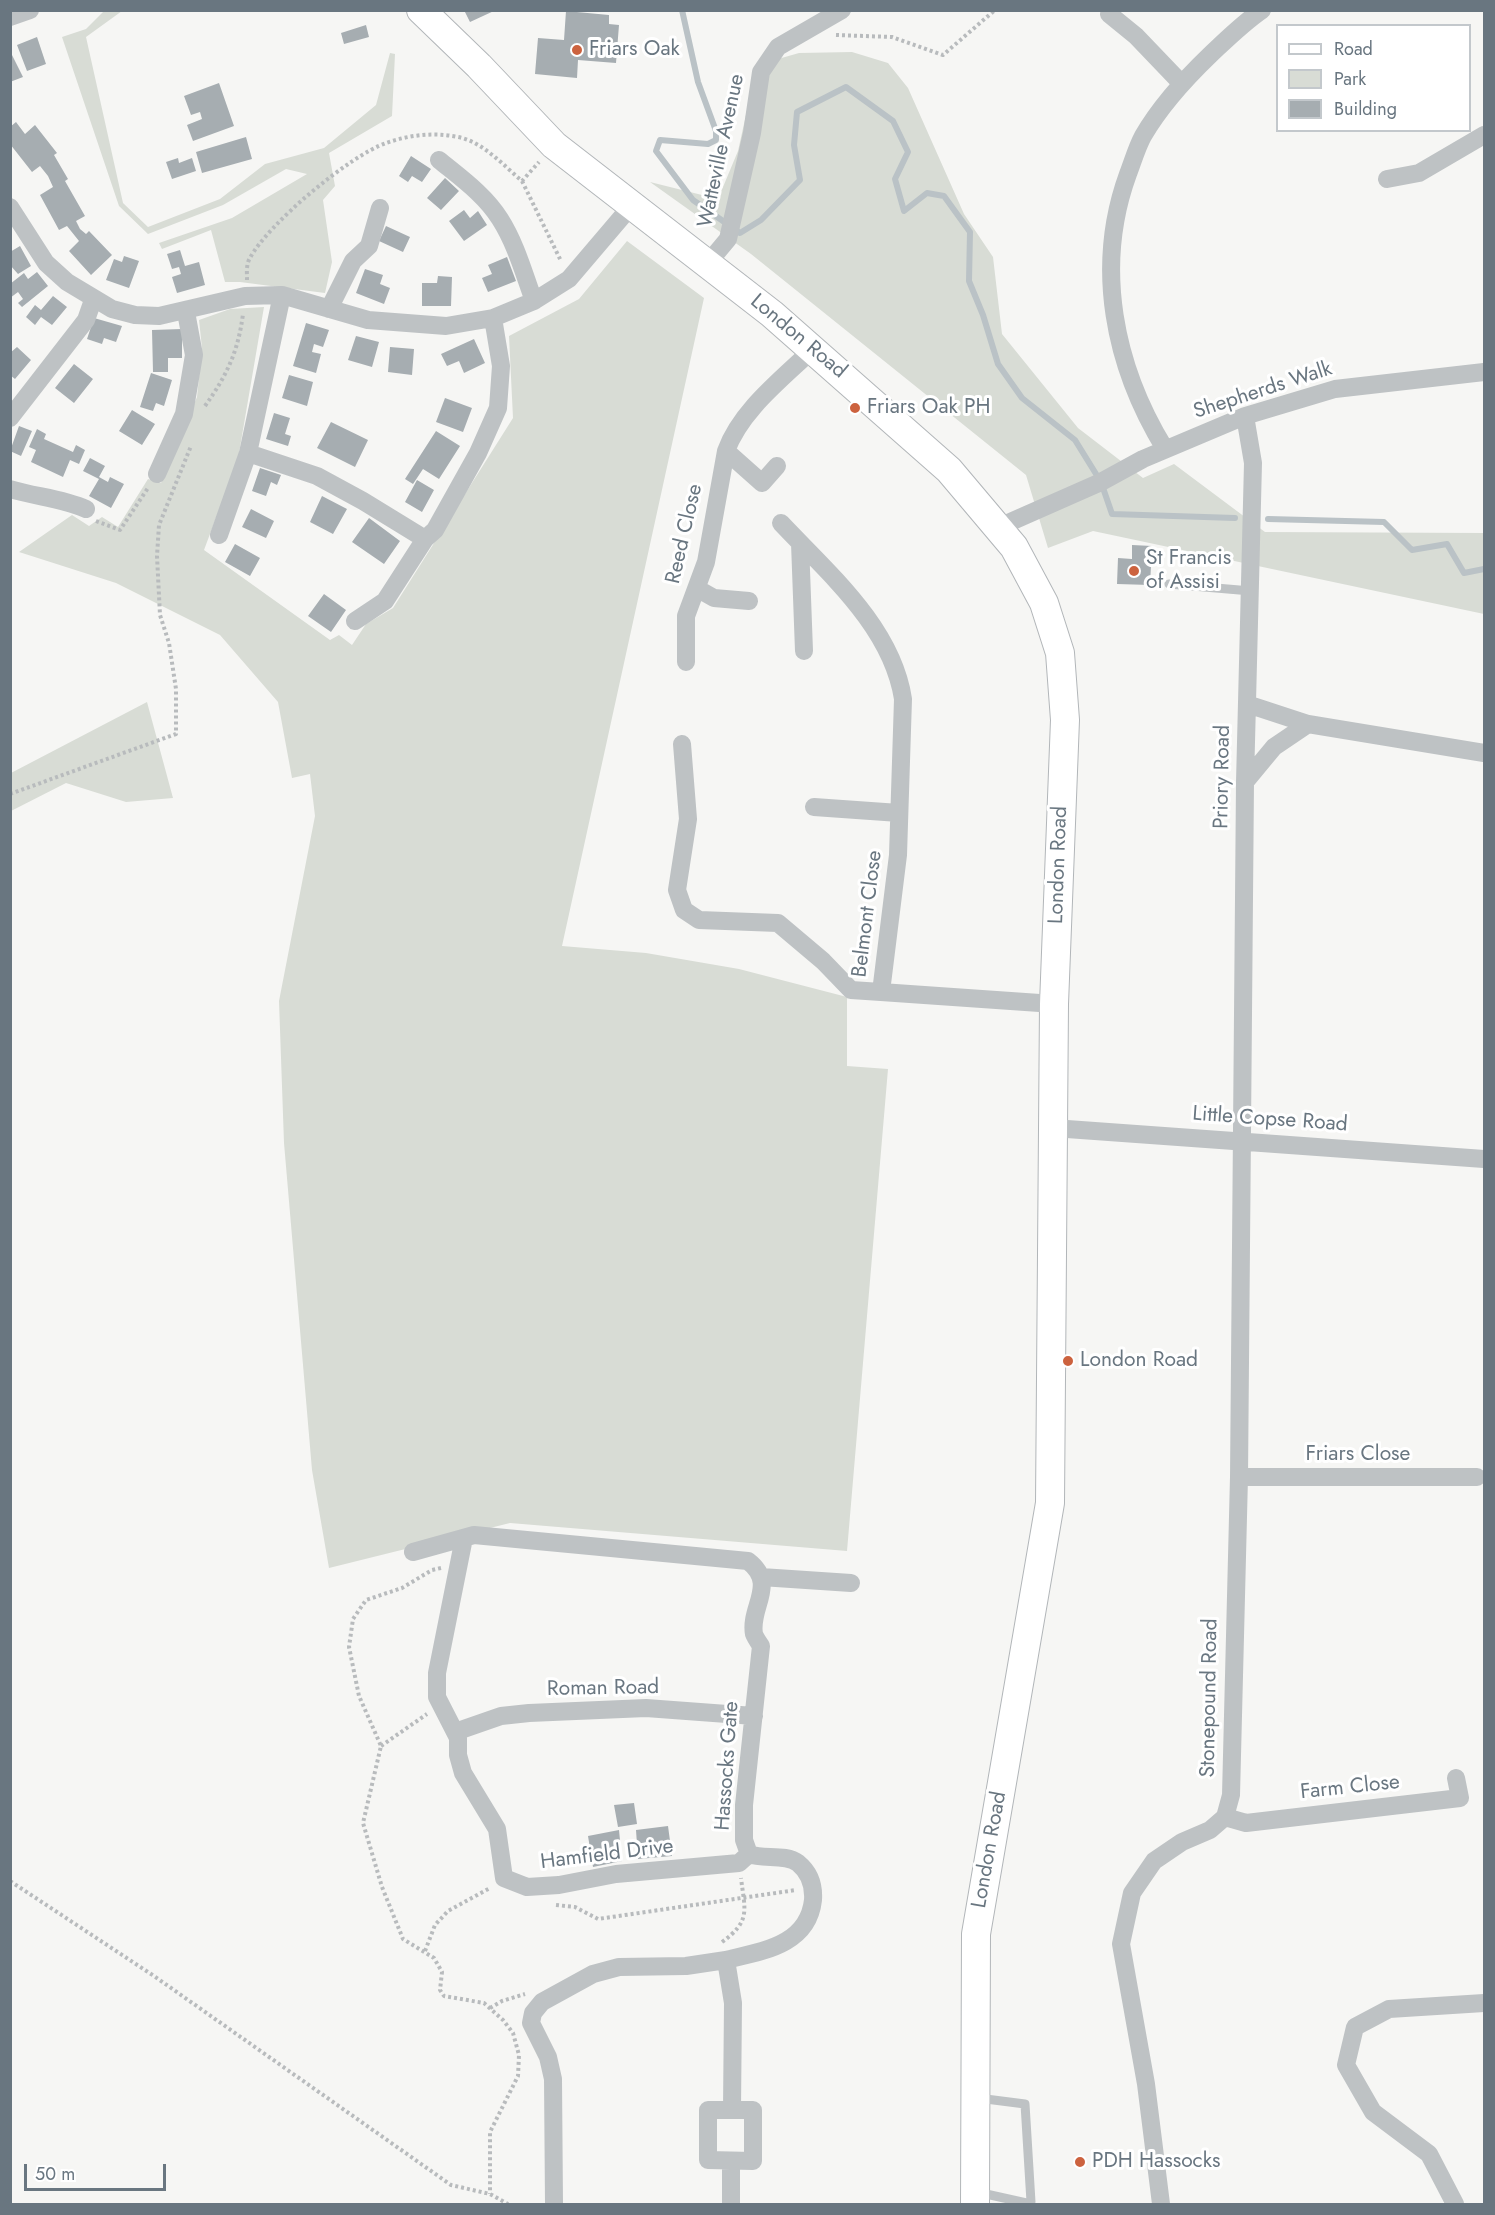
<!DOCTYPE html>
<html>
<head>
<meta charset="utf-8">
<style>
	body { margin:0 }
	#map { position:relative; width:1495px; height:2215px; overflow:hidden; background:#f6f6f4; font-family:Jost,sans-serif }
	canvas { display:block }
	.frame { position:absolute; inset:0; border:12px solid #697680; pointer-events:none }
	.legend { position:absolute; left:1276px; top:24px; width:195px; height:108px; box-sizing:border-box; background:#fff; border:2px solid #c3c8cc; margin:0; padding:8px 10px; list-style:none; font-size:18px; color:#697680 }
	.legend li { display:flex; align-items:center; gap:12px; height:30px }
	.legend b { width:30px; border:2px solid #c3c8cc }
	.scale { position:absolute; left:24px; top:2164px; width:142px; height:27px; box-sizing:border-box; border:3px solid #697680; border-top:0; padding-left:8px; font-size:18px; line-height:21px; white-space:nowrap; color:#697680; -webkit-text-stroke:4px #fff; paint-order:stroke }
</style>
</head>
<body>
<div id="map">
<canvas width="1495" height="2215"></canvas>
<div class="frame"></div>
<ul class="legend">
<li><b style="height:8px;background:#fff"></b>Road</li>
<li><b style="height:16px;background:#d8dcd5"></b>Park</li>
<li><b style="height:16px;background:#a6adb1"></b>Building</li>
</ul>
<div class="scale">50 m</div>
</div>
<script>
const ctx = document.querySelector('canvas').getContext('2d');
ctx.lineJoin = 'round';
function fill(path, color) {
  ctx.fillStyle = color;
  ctx.fill(path, 'evenodd');
}
function stroke(path, color, width, dash) {
  ctx.strokeStyle = color;
  ctx.lineWidth = width;
  ctx.lineCap = dash ? 'butt' : 'round';
  ctx.setLineDash(dash || []);
  ctx.stroke(path);
}
function drawText(font, color, halo, rows, align = 'center') {
  ctx.font = font + ' Jost,sans-serif';
  ctx.lineWidth = 6;
  ctx.setLineDash([]);
  ctx.textBaseline = 'middle';
  ctx.strokeStyle = halo;
  ctx.fillStyle = color;
  for (const [text, x, y, turn = 0] of rows) {
    ctx.save();
    ctx.translate(x, y);
    ctx.rotate((+turn || 0) * Math.PI / 180);
    ctx.textAlign = isNaN(turn) ? turn : align;
    if (halo) ctx.strokeText(text, 0, 0);
    ctx.fillText(text, 0, 0);
    ctx.restore();
  }
}
fill(new Path2D(`
	M104,11H122L86,37L123,203L148,227L220,199L265,164L324,148L376,105L390,53L395,54L392,116L329,153L335,186L323,200L332,262L325,293L240,282H225L211,230L162,249L159,243L232,218L307,174L286,169L223,205L148,234L119,206L62,37L86,29Z
	M852,52L888,63L908,88L964,214L993,257L1002,334L1078,428L1143,478L1174,464L1265,532L1484,533V614L1093,531L1048,548L1026,475L751,254L650,182L718,199L738,151L757,65L799,53Z
	M627,241L704,298L562,946L646,953L739,969L847,997V1066L888,1069L847,1551L510,1523L329,1568L312,1470L284,1143L279,1001L315,816L310,774L292,778L278,702L220,635L116,583L19,552L72,515L89,526L102,517L118,527L148,479L161,483L197,397L202,348L199,320L230,309L264,307L238,459L204,550L330,640L339,635L352,645L366,624L393,608L513,418L509,336L579,299Z
	M147,702L173,798L126,802L66,783L11,811V773Z`), '#d8dcd5');
stroke(new Path2D(`
	M682,10L698,82L716,131V140L708,144L660,140L656,151L693,200L740,233L761,220L800,180L794,145L797,112L846,87L893,121L908,152L895,179L904,211L927,193L944,196L970,232L969,281L983,315L998,364L1022,398L1075,440L1101,482L1112,514L1235,518
	M1268,519L1384,522L1412,550L1447,544L1464,573L1484,569`), '#bac2c6', 6);
fill(new Path2D(`
	M464,10H496L470,22Z
	M566,11L609,15V24L619,25L616,63L578,60L577,78L535,74L538,38L564,40Z
	M366,25L369,37L344,44L341,33Z
	M37,37L46,64L27,71L17,45Z
	M10,51L23,77L10,82Z
	M219,83L234,126L193,141L187,125L202,119L200,112L191,115L184,96Z
	M16,122L25,134L35,125L57,153L54,155L68,179L65,181L85,216L76,221L80,229L86,234L89,231L112,255L91,275L69,251L79,241L67,226L59,230L40,195L53,187L48,176L40,166L32,172L10,144V127Z
	M246,137L252,159L202,173L196,152Z
	M411,156L431,169L422,182L412,176L408,182L399,176Z
	M178,158L179,163L192,158L196,171L172,179L166,162Z
	M445,178L459,191L441,210L427,198Z
	M464,210L470,218L478,211L487,225L464,241L449,221Z
	M386,226L410,237L403,252L379,241Z
	M20,246L31,266L18,274L10,265V252Z
	M180,250L185,266L199,262L205,285L177,293L172,277L181,274L179,267L172,269L167,254Z
	M124,256L139,261L129,288L106,280L114,259L122,262Z
	M507,257L516,281L488,292L482,278L492,274L488,265Z
	M365,269L383,275L380,284L390,288L384,304L356,293Z
	M37,272L48,286L22,307L18,303L23,299L18,292L10,298V284L24,273L28,279Z
	M438,276L452,277L451,306H422V283H437Z
	M53,296L67,307L52,325L41,317L35,325L26,317L35,305L41,310Z
	M94,318L122,326L116,342L104,338L102,344L87,339Z
	M306,323L329,330L323,347L314,344L312,352L321,354L316,373L293,366Z
	M182,329V358H168V372H153L152,330Z
	M356,336L379,342L372,367L348,360Z
	M474,339L485,363L464,373L459,361L447,366L441,354Z
	M17,347L31,360L15,379L10,375V353Z
	M390,347L414,349L412,375L388,372Z
	M74,364L93,379L74,403L55,388Z
	M151,373L172,380L164,406L156,403L153,411L140,407Z
	M289,375L313,382L307,406L282,398Z
	M445,398L472,408L463,432L436,422Z
	M132,410L155,424L142,445L119,431Z
	M274,413L290,418L285,434L291,436L288,446L266,439Z
	M331,422L368,440L355,467L317,448Z
	M19,426L32,431L21,456L10,451Z
	M37,429L46,434L44,439L73,452L76,445L85,450L79,464L70,460L63,477L31,462L36,450L29,447Z
	M436,431L460,446L439,479L423,469L413,484L405,479Z
	M90,458L105,466L99,477L108,482L110,477L124,484L111,508L89,496L99,479L83,471Z
	M260,468L281,475L277,485L271,482L266,496L252,491Z
	M417,480L434,490L422,512L405,502Z
	M322,496L347,509L333,534L310,522Z
	M251,509L274,521L266,538L242,527Z
	M369,518L400,541L384,564L352,542Z
	M235,544L260,558L250,576L225,562Z
	M1132,545L1152,546L1150,585L1117,584L1118,558L1132,559Z
	M324,594L346,610L331,632L308,616Z
	M634,1803L637,1824L618,1827L614,1805Z
	M668,1826L672,1856L638,1859L636,1830Z
	M619,1830L622,1861L593,1867L588,1836Z`), '#a6adb1');
const primary = new Path2D(`
	M421,10L479,66L554,145L772,314L949,470L1014,547L1044,603L1060,653L1065,720L1054,1004L1050,1503L976,1934L975,2204`);
stroke(primary, '#b2b6b9', 30);
stroke(new Path2D(`
	M836,35L892,37L943,55L995,10
	M522,181L561,261
	M247,280C247,273 246,264 250,258C268,224 349,156 386,143C409,135 433,132 458,137C483,142 503,165 522,181L539,162
	M205,406C227,375 238,352 243,314
	M96,521L120,530L148,488
	M10,794L176,734V689L169,643L160,615L157,556L159,525L191,446
	M441,1568L432,1570L402,1588L366,1600L353,1619L349,1647L359,1696L381,1746L363,1823L382,1887L403,1939L434,1958L442,1972L440,1990L444,1996L484,2003L503,2020L513,2033L519,2055L518,2076L490,2132V2194
	M381,1746L427,1714
	M10,1881L154,1976L451,2185L490,2194L508,2204
	M556,1905L575,1907L598,1919L796,1890
	M722,1942C751,1921 745,1911 741,1878
	M425,1951L435,1925L448,1911L490,1888
	M490,2008L502,2001L525,1994`), '#b8bbbd', 4, [3, 3]);
stroke(new Path2D(`
	M1169,584L1251,591
	M978,2098L1025,2104L1031,2202
	M977,2192L1031,2204`), '#bec2c4', 9);
stroke(new Path2D(`
	M1109,14L1136,36L1181,83
	M10,17L30,10
	M439,160C461,178 485,195 500,219C516,244 524,274 534,301
	M1387,179L1419,173L1484,135
	M10,207L46,263L67,282L112,309L135,315L159,316L245,296L282,295L368,320L446,326L493,318L534,301L569,279L632,205
	M708,263L728,239L752,133L761,72L778,47L842,10
	M282,295L248,453L317,476L363,501L425,539L435,530L478,453L498,408L501,366L493,318
	M329,309L353,261L369,246L380,208
	M10,418L86,320L93,300
	M1165,449C1114,366 1094,267 1128,174C1133,161 1137,147 1143,136C1161,105 1185,79 1210,55C1227,39 1243,23 1262,10
	M777,466L762,483L726,451C741,410 782,379 813,349
	M157,474L184,414L194,355L186,312
	M10,489C36,497 62,498 86,509
	M781,523C828,573 892,627 903,699L898,855L881,992L1054,1004
	M999,527L1101,482L1143,459L1245,416L1335,389L1484,372
	M219,535L248,453
	M800,543L804,651
	M698,589L714,598L749,601
	M355,621L385,601L425,539
	M686,662V616L706,562L726,451
	M1247,704L1308,724L1484,753
	M682,744L688,819L677,890L684,910L699,920L778,923L823,961L851,990L881,992
	M1245,782L1274,747L1308,724
	M814,807L899,813
	M1053,1128L1484,1159
	M1239,1477H1477
	M464,1538L437,1673V1697L458,1738V1755L463,1773L497,1829L504,1878L527,1887L559,1885L616,1874L739,1863L749,1854
	M413,1552L474,1535L748,1561C778,1584 749,1607 754,1634C755,1637 759,1643 761,1646L744,1805V1840L749,1854C763,1860 785,1853 798,1863C809,1872 814,1885 813,1900C808,1945 763,1951 726,1960L733,2003L732,2109
	M761,1577L851,1583
	M455,1732L501,1716L529,1713L646,1708L754,1716
	M1225,1817L1246,1823L1460,1798L1456,1778
	M708,2110H753V2161L708,2160Z
	M731,2161V2204
	M554,2204L553,2079L548,2057L531,2023L533,2013L542,2002L593,1974L619,1967L686,1966L726,1960
	M1161,2204L1146,2084L1121,1944L1132,1893L1154,1861L1182,1842L1210,1830L1225,1817L1231,1795L1239,1477L1245,782L1253,463L1245,416
	M1455,2204L1429,2154L1373,2112L1346,2065L1355,2027L1389,2009L1484,2003`), '#bec2c4', 18);
stroke(primary, '#fff', 28);
for (const [x, y, r, color] of [
	[577,50,6,"#cc623e"],
	[855,408,6,"#cc623e"],
	[1134,571,6,"#cc623e"],
	[1068,1361,6,"#cc623e"],
	[1080,2162,6,"#cc623e"]
]) {
  const dot = new Path2D();
  dot.arc(x, y, r, 0, 2 * Math.PI);
  ctx.fillStyle = color;
  ctx.fill(dot);
  stroke(dot, '#fff', 2);
}
drawText('21px', '#697680', '#fff', [
	["Friars Oak",589,50],
	["Friars Oak PH",867,408],
	["St Francis",1146,559],
	["of Assisi",1146,583],
	["London Road",1080,1361],
	["PDH Hassocks",1092,2162]
], 'left');
drawText('21px', '#697680', '#fff', [
	["Watteville Avenue",722,151,-78],
	["London Road",798,337,40],
	["Shepherds Walk",1263,391,-18],
	["Reed Close",685,534,-77],
	["Priory Road",1223,777,-89],
	["London Road",1059,865,-88],
	["Belmont Close",868,914,-83],
	["Little Copse Road",1270,1120,4],
	["Friars Close",1358,1455],
	["Roman Road",603,1689,-1],
	["Stonepound Road",1210,1698,-89],
	["Hassocks Gate",728,1766,-86],
	["Farm Close",1350,1788,-6],
	["London Road",990,1850,-80],
	["Hamfield Drive",607,1855,-7]
]);
</script>
</body>
</html>
